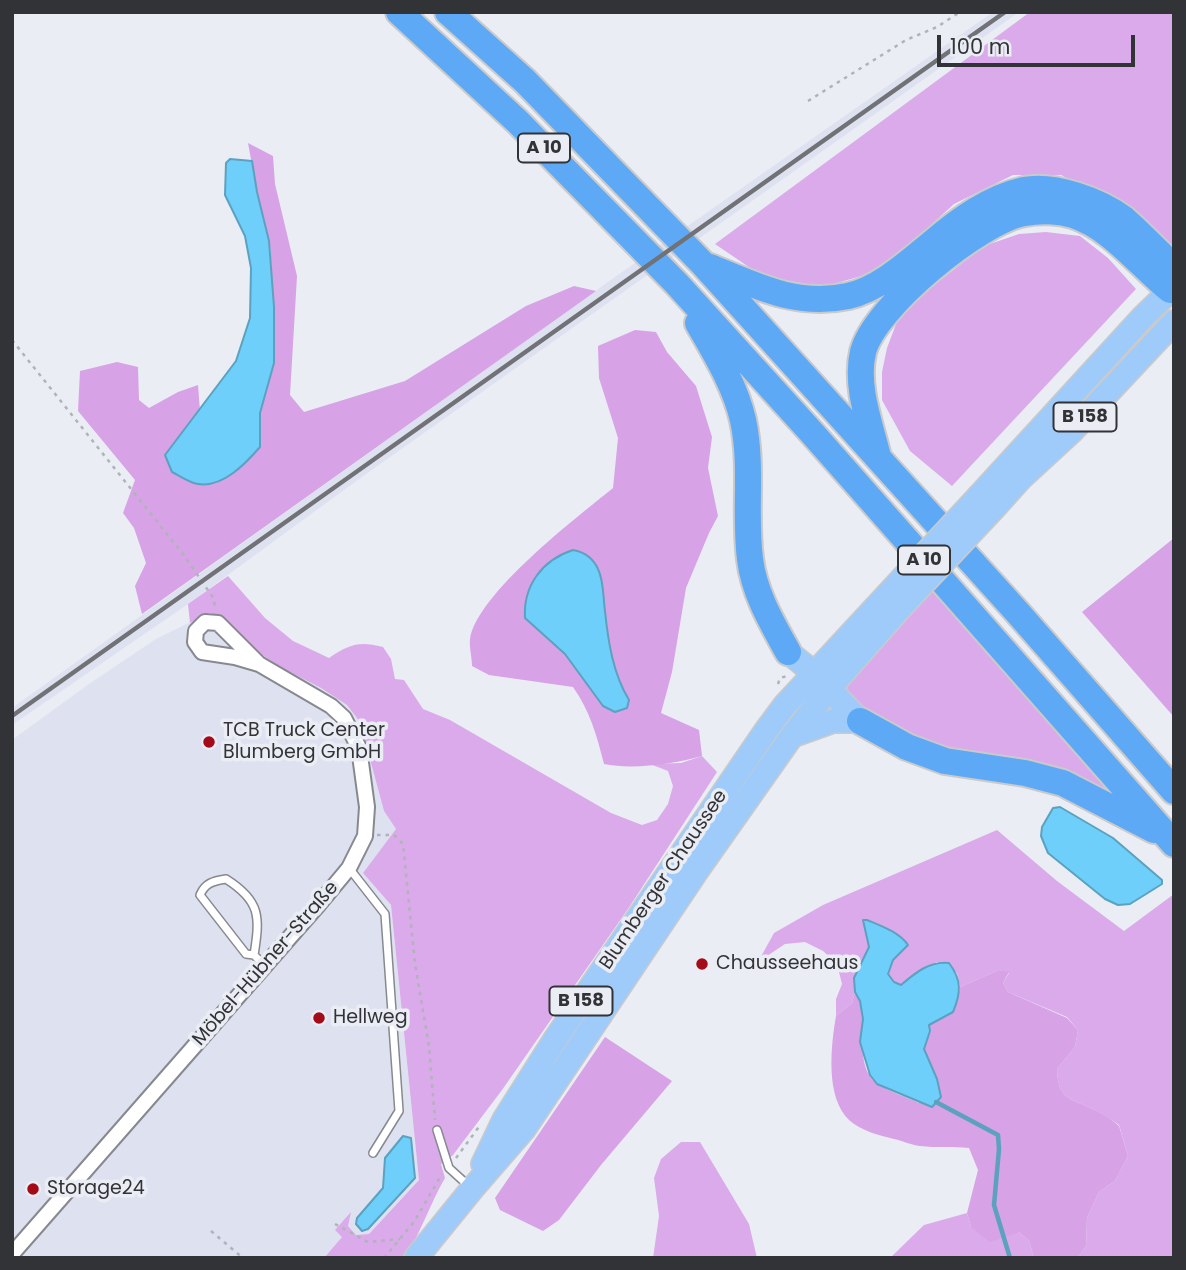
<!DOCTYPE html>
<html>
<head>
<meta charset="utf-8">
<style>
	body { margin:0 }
	#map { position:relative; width:1186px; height:1270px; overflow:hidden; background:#eaedf4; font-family:Poppins,sans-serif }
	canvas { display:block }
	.frame { position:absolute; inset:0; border:14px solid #323336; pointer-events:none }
	.scale { position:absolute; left:937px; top:35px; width:198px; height:32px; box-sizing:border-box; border:4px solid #323336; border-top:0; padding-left:9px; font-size:21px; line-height:24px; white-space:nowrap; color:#323336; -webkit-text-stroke:5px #eaedf4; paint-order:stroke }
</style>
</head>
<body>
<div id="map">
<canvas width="1186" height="1270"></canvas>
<div class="frame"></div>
<div class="scale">100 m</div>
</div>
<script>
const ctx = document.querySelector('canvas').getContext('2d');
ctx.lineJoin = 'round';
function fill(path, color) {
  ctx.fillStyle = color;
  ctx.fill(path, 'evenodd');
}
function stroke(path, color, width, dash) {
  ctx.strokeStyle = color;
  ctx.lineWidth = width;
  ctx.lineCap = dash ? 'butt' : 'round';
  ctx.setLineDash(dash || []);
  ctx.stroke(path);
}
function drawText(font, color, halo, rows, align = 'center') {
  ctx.font = font + ' Poppins,sans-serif';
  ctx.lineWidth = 7;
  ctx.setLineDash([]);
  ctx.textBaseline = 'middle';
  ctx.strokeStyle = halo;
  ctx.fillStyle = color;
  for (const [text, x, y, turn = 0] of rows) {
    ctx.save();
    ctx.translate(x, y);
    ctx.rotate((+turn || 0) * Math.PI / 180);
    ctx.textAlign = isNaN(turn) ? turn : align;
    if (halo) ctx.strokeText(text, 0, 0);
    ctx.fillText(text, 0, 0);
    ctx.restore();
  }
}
fill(new Path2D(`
	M993,12H1019L359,479L188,604L12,725V708L615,277Z
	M209,613L219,616L261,654L280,667L321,688L347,705L360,722L384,811L396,829L363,873L391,905L419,1180L369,1234L356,1235L348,1226L350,1214L342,1237L324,1258H12V740L89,684L156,639Z`), '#dee1ef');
fill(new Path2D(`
	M1030,12H1174V250L1128,209L1061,175H1013L954,204L882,270L823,287L762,276L715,244Z
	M1046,232L1080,236L1108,258L1136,289L952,486L910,451L882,400V372L887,348L901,311L984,246L1019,234Z
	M228,576L265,618L293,641L329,658C350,644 359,641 383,647L391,659L395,679L404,680L423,709L450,720L611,813L642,825L657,820L668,804L673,786L668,771L650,764L681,763L702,756L717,772L628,909L502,1090L453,1155L441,1164L445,1178C430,1204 421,1232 405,1258H324L342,1237L335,1230L351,1212L348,1226L356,1235L369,1234L419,1180L391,905L363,873L396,829L384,811L360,722L347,705L321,688L280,667L261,654L219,616L209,613L190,623L188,604Z
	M931,590L1121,805L952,757L846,700L843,684Z
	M997,830L1057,881L1124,931L1174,894V1258H1078L1086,1246L1087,1218L1099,1192L1115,1181L1128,1156L1119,1125C1111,1120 1104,1114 1095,1110C1072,1098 1058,1102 1057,1069L1075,1047L1078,1030L1067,1017L1008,992L1003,983L1009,973L999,970L960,987L957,973L937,962L924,968L900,985L894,982L888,974L893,960L903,951L864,920L869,947L854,978L855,992L852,1003L836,1016V999L842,984L837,964L823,951L805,942L785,944L758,962L774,933L823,905Z
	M681,1142H700L749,1224L757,1258H653L659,1216L654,1178L661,1159Z
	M967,1213L971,1227L1019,1232L1029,1241L1034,1258H890L924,1225Z`), '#dbaaea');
fill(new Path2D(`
	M248,143L273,156L275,184L297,276L290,395L304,412L405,381L526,306L574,286L596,291L142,614L135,586L146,563L134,528L123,513L135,480L78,411L80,371L117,362L138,367L139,400L149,408L178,392L198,385L200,411L165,455L260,447V413L274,363V307L270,246L257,192Z
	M635,330L656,332L667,352L696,386L712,437L708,468L718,516L709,533L686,588L672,672L661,713L699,730L702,756C675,764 632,770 604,764C597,736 590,711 573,687L489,675L472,666C472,657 469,647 470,639C477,594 576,518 613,488L618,438L599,378L598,346ZM601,577C605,618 607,664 629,700L603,705L565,654L525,618Z
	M1174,538V717L1082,612Z
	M999,970L1009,972L1003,983L1008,992L1067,1018L1078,1030L1075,1047L1057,1069C1058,1102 1072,1098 1095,1110C1104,1114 1112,1120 1119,1126L1128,1156L1115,1181L1099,1192L1087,1218L1086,1246L1078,1258H1034L1029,1241L1019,1232L990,1242L971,1227L967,1213L978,1170L969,1148C953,1146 936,1148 920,1146C911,1145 903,1141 894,1139C879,1135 861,1131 849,1120C825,1097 831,1045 836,1016L852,1003L855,992C872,1017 850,1066 879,1085C891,1092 906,1097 919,1103L929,1062L924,1049L930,1032L929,1025C944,1015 958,1006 960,987Z
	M605,1037L672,1081L601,1165L559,1220L543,1231L500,1210L495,1198Z`), '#d7a2e6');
const water = new Path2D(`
	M230,159L252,161L257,192L269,241L274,307V363L260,413V447C246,463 223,488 198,484C190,483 180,476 172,472L165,455L236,361L250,318L251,268L245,236L225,195L226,163Z
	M573,550C584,552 593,558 598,569C604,581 603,598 605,611C608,641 613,674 629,700L627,708L615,712L603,706L565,654L525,618C523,586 542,560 573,550Z
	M1060,807L1113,838L1162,880V884L1130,904L1118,905L1105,899L1048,853L1041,836L1042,827L1053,808Z
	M863,920H867C881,926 899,932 908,945L893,960L888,974L894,982L901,985C915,973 929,961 949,963C962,980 961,993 953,1012L929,1025L930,1031L924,1049L937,1079L941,1097L932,1107L877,1084L870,1075L860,1042L863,1019L860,1001L855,992L854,978L869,947Z
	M403,1136L411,1138L415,1178L368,1229L362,1231L356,1224L357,1218L383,1188L385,1158Z`);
fill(water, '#6ed0fa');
stroke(water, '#5ca1bf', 2);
stroke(new Path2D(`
	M936,1102L998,1135L999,1149L994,1205L1010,1258`), '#5ca1bf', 4.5);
const service = new Path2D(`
	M349,868L385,914L399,1111L373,1153
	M254,955C260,917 261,901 226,879C213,881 205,883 200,895L246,954L254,955L265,966
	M437,1130L449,1168L471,1188`);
const minor = new Path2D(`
	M12,1254L319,904L349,868L365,836L367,807L359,748L344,718L331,706L259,664L218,623L205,622L196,631L195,642L202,652L235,657L259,664`);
const primary = new Path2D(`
	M980,495L1143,317L1174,287
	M994,508L1020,479L1071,432L1174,322
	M788,652L814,673L860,721
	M794,735L833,721H860
	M483,1164L504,1120L556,1038L765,732L785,705L887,595
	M416,1258L472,1189L524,1129L696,872L791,737L828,690L901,607`);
const motorway = new Path2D(`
	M399,12L518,122L677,284L813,434L1174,844
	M448,12L525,81L703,264L1018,613L1174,791
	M710,267C756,286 797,307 848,296C878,290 909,262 932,243C959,220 989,198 1024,190C1054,184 1100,201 1124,219C1141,234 1157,251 1174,267
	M698,323C715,353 735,385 743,420C753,467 744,512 750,559C754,593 772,623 788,652
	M878,457C870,424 855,386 863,352C874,307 981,220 1025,213C1040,210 1059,211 1073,215C1112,228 1139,265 1170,290
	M860,721L907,747L945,761L1025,773L1063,783L1154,830`);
stroke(service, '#87898f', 10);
stroke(minor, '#87898f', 18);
stroke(primary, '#cacacb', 26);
stroke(motorway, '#cacacb', 30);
stroke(new Path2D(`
	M808,101L906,40L937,27L960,12
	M12,340L183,554L214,599L215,609
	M778,684L780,678L787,676
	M377,835H394L403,844L415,964L429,1046L435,1120
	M456,1158L481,1124
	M335,1224L368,1242L400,1239
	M211,1231L243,1258
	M384,1258L414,1222L442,1174`), '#b0b3b8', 2.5, [3.5, 5]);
stroke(service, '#fff', 7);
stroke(minor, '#fff', 14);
stroke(primary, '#9ecbfa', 23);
stroke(motorway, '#5ea9f6', 26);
stroke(new Path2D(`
	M12,716L1005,12`), '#707276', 4.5);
const primaryBridge = new Path2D(`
	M887,595L980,495
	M901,607L994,508`);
stroke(primaryBridge, '#cacacb', 26, []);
stroke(primaryBridge, '#9ecbfa', 23);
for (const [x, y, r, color] of [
	[209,742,7,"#a40b18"],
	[702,964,7,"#a40b18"],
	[319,1018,7,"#a40b18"],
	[33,1189,7,"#a40b18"]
]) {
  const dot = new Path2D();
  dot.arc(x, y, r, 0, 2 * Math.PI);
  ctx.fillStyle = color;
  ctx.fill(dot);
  stroke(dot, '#eaedf4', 2.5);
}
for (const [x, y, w] of [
	[544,148,52],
	[1085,417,63],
	[924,560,52],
	[581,1001,63]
]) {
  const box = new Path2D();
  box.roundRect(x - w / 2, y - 14.5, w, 29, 5);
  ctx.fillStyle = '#eaedf4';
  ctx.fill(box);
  stroke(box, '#323336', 2);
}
drawText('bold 18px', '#323336', null, [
	["A 10",544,148],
	["B 158",1085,417],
	["A 10",924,560],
	["B 158",581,1001]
]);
drawText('19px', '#323336', '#eaedf4', [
	["TCB Truck Center",223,731],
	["Blumberg GmbH",223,753],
	["Chausseehaus",716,964],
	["Hellweg",333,1018],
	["Storage24",47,1189]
], 'left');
drawText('19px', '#323336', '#eaedf4', [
	["Blumberger Chaussee",664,880,-56],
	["Möbel-Hübner-Straße",266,964,-49]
]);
</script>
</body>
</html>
